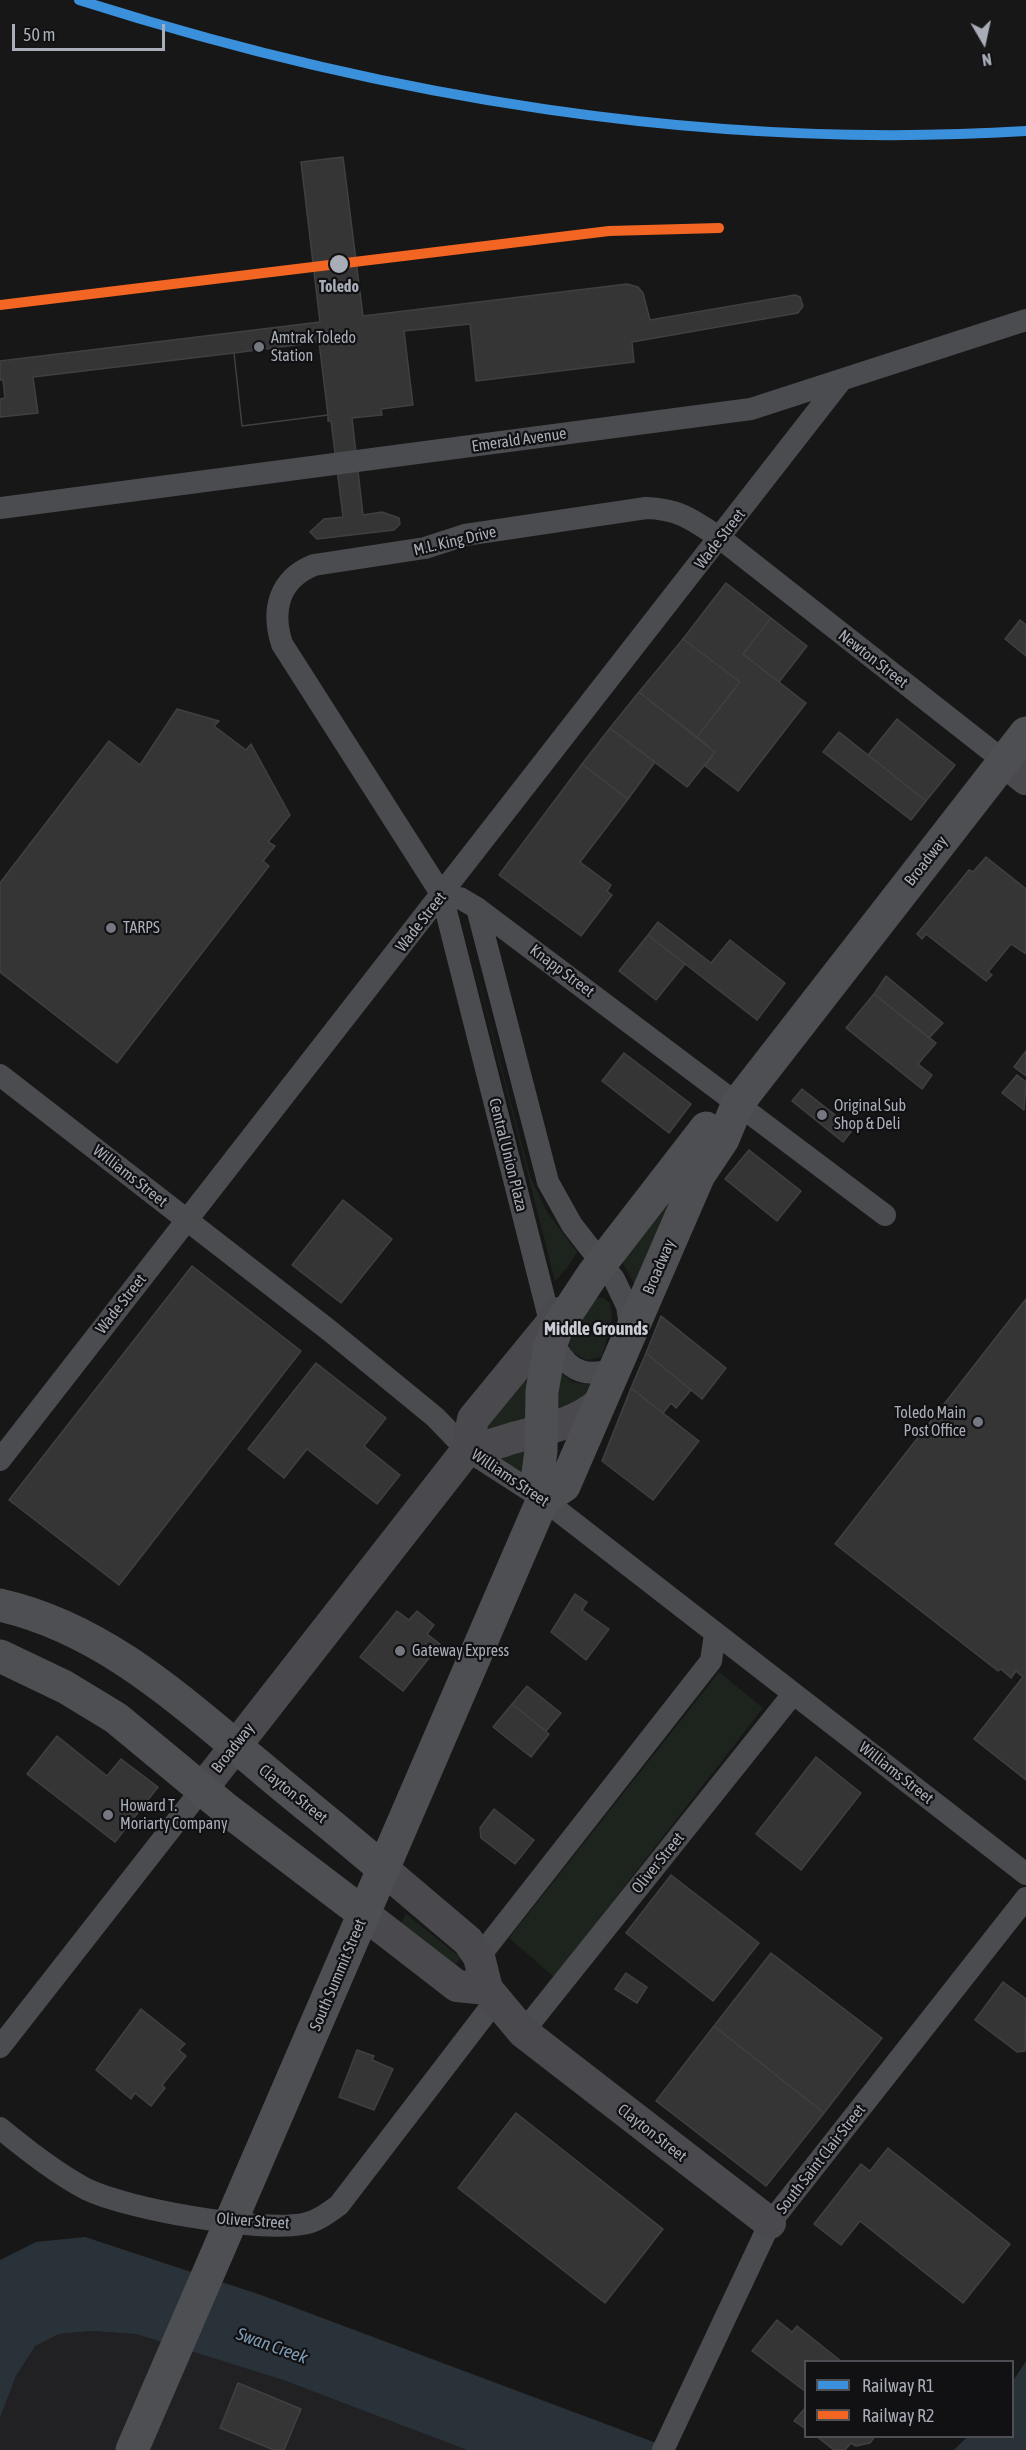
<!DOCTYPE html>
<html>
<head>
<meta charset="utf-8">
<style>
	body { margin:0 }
	#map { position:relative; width:1026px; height:2450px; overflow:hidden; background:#171717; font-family:"Asap Condensed",sans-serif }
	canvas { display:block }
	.legend { position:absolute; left:804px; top:2360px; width:210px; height:78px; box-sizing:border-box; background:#111113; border:2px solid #4d4f55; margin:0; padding:8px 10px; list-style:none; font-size:18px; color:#a8adb8 }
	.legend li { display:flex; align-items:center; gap:12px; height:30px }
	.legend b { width:30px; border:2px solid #4d4f55 }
	.north { position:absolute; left:954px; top:12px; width:60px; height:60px; -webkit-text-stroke:4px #111113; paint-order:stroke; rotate:171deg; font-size:16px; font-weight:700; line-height:24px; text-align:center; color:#a8adb8 }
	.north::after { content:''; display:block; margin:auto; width:21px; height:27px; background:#a8adb8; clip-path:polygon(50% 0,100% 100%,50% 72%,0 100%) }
	.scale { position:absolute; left:12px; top:24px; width:153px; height:27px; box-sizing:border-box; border:3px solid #a8adb8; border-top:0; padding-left:8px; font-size:18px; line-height:21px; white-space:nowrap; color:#a8adb8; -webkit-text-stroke:4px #111113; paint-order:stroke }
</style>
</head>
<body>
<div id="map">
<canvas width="1026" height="2450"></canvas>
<ul class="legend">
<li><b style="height:8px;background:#3a90db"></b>Railway R1</li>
<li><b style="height:8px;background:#f26522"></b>Railway R2</li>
</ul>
<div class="north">N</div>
<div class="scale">50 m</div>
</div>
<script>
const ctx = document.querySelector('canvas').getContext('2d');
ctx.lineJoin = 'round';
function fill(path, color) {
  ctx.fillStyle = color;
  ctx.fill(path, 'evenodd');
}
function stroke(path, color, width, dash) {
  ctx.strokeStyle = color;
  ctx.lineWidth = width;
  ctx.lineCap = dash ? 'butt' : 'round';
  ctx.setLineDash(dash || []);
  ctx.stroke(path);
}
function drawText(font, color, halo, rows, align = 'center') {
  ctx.font = font + ' "Asap Condensed",sans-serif';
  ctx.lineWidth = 4.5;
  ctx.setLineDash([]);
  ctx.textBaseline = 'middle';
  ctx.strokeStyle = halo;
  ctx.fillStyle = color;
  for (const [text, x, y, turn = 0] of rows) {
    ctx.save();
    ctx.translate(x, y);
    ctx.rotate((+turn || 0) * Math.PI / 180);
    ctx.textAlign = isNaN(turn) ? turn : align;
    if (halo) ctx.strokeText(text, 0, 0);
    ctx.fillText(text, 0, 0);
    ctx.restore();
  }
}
fill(new Path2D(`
	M91,2331L136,2334L283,2380L467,2450H0V2418L16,2376L34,2346L59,2334Z`), '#212123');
fill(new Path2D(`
	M458,900L530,1176L547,1212L577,1252L568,1267L555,1281Z
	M667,1201H671L635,1285L621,1260Z
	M595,1298H603L610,1303L612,1318L602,1357L586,1360L571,1351L569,1343L584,1309Z
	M530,1363L528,1420L500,1429L474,1431Z
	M561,1373L572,1382L593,1385L590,1392L559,1414L554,1398Z
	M526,1448L524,1475L499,1463V1456Z
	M719,1672L763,1708L554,1977L509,1938Z
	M406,1914L461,1958L455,1965L401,1923Z`), '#1d241e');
fill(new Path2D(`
	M85,2237L261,2295L675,2450H467L283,2380L136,2334L91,2331L59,2334L35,2346L16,2376L0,2418V2260L36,2242Z
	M1026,2361V2450H954L967,2437L1012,2436L1013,2381Z`), '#2a3239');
const building = new Path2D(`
	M343,157L363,316L627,284L638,287L643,293L650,320L795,295L800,297L803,306L798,313L632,342L634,362L476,381L470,324L404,331L413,405L381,409L382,415L352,418L363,515L382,512L399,518L400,524L394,530L317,539L310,532L324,519L343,517L331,421H328V415L242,426L234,353L33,377L38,413L0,417V399L5,398L3,380H0V361L320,322L301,162Z
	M319,342L328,415L242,426L234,353Z
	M726,583L771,618L743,654L806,703L738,791L705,766L715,752L697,737L740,682L683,639Z
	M771,618L807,646L779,682L743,654Z
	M1020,620L1026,625V656L1005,639Z
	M683,639L740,682L697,737L639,692Z
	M639,692L715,752L687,787L610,728Z
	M177,709L219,721L214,726L246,750L251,744L290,815L268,842L275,846L263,861L269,866L117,1063L0,972V883L109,741L140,765Z
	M897,719L955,765L926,801L868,755Z
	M610,728L655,762L628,799L582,764Z
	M839,732L926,801L911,820L823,752Z
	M582,764L628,799L580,862L611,885L607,891L612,895L581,936L499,875Z
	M986,857L1026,889V954L1011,944L988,972L992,975L986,981L926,934L922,939L917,934L969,870L973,872Z
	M658,922L711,963L730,940L785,983L757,1020L648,935Z
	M648,935L685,964L656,1000L619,971Z
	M886,976L943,1023L929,1038L874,994Z
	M874,994L936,1043L918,1064L932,1075L922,1089L846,1028Z
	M1026,1051V1076L1014,1067Z
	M624,1053L691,1104L669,1133L602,1081Z
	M1017,1075L1026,1082L1024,1110L1002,1093Z
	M802,1089L853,1129L843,1142L792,1101Z
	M749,1150L801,1191L777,1221L725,1179Z
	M343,1200L392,1239L341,1303L292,1265Z
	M192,1266L301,1351L119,1585L9,1500Z
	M1026,1299V1780L974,1739L1023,1677L1016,1671L1011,1678L1001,1669L998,1671L835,1544Z
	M661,1316L726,1368L702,1399L646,1353Z
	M646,1353L691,1390L676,1408L671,1403L663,1413L631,1388Z
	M316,1363L386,1418L364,1446L400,1475L377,1504L307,1449L284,1478L248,1449Z
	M631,1388L699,1441L653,1500L602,1461Z
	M575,1594L587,1602L582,1610L609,1629L586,1660L551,1632Z
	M397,1611L409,1620L417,1611L434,1625L427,1634L440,1644L403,1691L360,1657Z
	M527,1686L561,1713L546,1731L512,1704Z
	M512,1704L549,1734L531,1757L493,1727Z
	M57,1736L107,1776L121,1759L158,1787L115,1842L27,1774Z
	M816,1757L861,1793L801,1870L756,1834Z
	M494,1809L534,1840L515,1864L481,1838L480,1828Z
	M671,1875L759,1943L713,2001L626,1933Z
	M771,1953L882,2038L824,2113L714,2026Z
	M626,1973L647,1987L637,2003L615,1989Z
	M1003,1982L1026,1999L1025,2051L1017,2052L975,2020Z
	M141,2009L185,2044L179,2050L186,2056L162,2085L165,2088L151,2106L135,2093L131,2099L96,2070Z
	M714,2026L824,2113L766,2186L656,2101Z
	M357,2050L374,2056L372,2060L393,2069L374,2110L339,2097Z
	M516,2113L663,2229L605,2303L458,2188Z
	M888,2148L1010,2244L963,2303L860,2221L841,2245L814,2224L861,2164L870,2171Z
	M777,2320L792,2332L797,2326L842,2362H806V2392L752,2351Z
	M238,2383L301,2409L284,2450H274L220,2428Z
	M806,2407V2429L794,2421Z
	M816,2436H875L870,2443L856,2446L851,2443L845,2450H834Z`);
fill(building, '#353536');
stroke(building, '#3f4043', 1.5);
stroke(new Path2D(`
	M0,508L751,409L1026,320
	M442,895L460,898L477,908L885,1215
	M477,908L548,1182L572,1225L614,1279L627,1306L631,1332
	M0,1075L330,1331L435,1417L467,1450L543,1499L1026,1874
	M614,1369C588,1377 571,1373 557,1349L442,895L282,644C271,610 279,579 314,565L425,548L465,535L646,508C680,509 693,520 720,538L1004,761
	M0,1460L840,382
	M479,1957L711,1661L715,1634
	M523,2032L793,1694
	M0,2047L202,1789
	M0,2128C27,2150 56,2173 86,2189C127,2209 258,2232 303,2224C316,2222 328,2213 339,2205L496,2000
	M663,2450L770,2223L1026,1898`), '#4b4c50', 22);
stroke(new Path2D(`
	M1004,761L1026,779
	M467,1450C484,1448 497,1443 513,1438C545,1429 574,1425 600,1403
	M202,1789L467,1450L473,1419L560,1313
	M383,1869L468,1941L479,1957L487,1989L523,2032L770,2223
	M364,1914L457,1986L487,1989`), '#4a4a4e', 32);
stroke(new Path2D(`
	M543,1499L537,1481L541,1451L542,1391L550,1347L556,1330L593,1274L706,1128
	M0,1605C102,1628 179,1699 257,1764C299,1800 342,1833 383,1869
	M0,1656L65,1687L116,1718L226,1809L364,1914
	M132,2450L543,1499L564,1486L699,1175L723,1139L738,1103L1026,733`), '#4d4f52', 33);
stroke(new Path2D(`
	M79,0C383,97 706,151 1026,131`), '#3a90db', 10);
stroke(new Path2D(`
	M0,305L609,231L719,228`), '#f26522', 10);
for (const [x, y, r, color] of [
	[339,264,10,"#a8adb8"],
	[259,347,6,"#757880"],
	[111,928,6,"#757880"],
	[822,1115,6,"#757880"],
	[978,1422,6,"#757880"],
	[400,1651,6,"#757880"],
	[108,1815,6,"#757880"]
]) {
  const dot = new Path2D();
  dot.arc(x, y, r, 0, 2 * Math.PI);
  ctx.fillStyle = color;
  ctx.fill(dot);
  stroke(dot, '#111113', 2);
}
drawText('bold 16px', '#a8adb8', '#111113', [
	["Toledo",339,287]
]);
drawText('16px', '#a8adb8', '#111113', [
	["Amtrak Toledo",271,338],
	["Station",271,356],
	["TARPS",123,928],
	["Original Sub",834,1106],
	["Shop & Deli",834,1124],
	["Toledo Main",966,1413,"right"],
	["Post Office",966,1431,"right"],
	["Gateway Express",412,1651],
	["Howard T.",120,1806],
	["Moriarty Company",120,1824]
], 'left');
drawText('16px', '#a8adb8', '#111113', [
	["Emerald Avenue",519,440,-8],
	["Wade Street",720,539,-52],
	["M.L. King Drive",455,541,-13],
	["Newton Street",873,659,38],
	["Broadway",926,861,-52],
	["Wade Street",421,922,-52],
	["Knapp Street",562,971,37],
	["Central Union Plaza",508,1155,76],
	["Williams Street",130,1176,38],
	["Broadway",659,1267,-67],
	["Wade Street",121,1304,-52],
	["Williams Street",510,1478,34],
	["Broadway",233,1748,-52],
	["Williams Street",896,1773,38],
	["Clayton Street",293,1794,39],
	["Oliver Street",658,1863,-51],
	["South Summit Street",338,1975,-67],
	["Clayton Street",652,2133,38],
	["South Saint Clair Street",821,2159,-52],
	["Oliver Street",253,2221,4]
]);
drawText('bold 18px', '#c9ccd4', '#111113', [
	["Middle Grounds",596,1329]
]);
drawText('italic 18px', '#7f9bb3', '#111113', [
	["Swan Creek",272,2346,20]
]);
</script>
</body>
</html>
